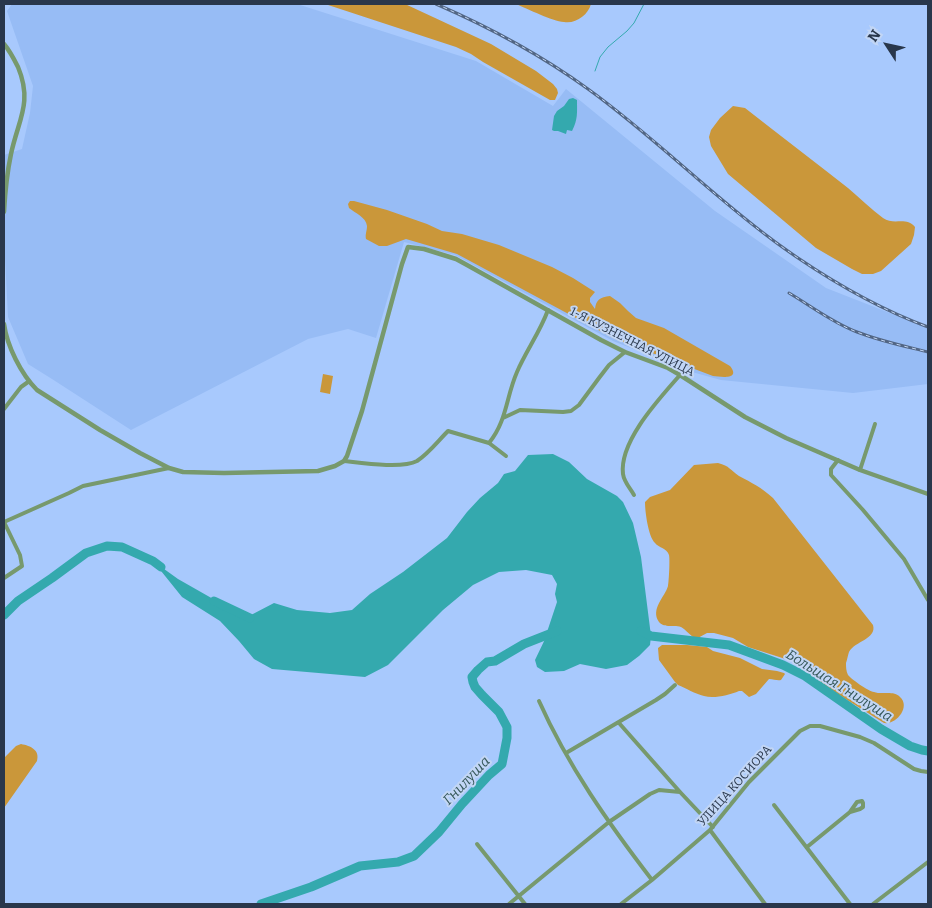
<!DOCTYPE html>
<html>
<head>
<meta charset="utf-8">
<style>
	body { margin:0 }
	#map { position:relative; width:932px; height:908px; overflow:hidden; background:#a8c9fd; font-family:Bitter,serif }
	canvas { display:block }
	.frame { position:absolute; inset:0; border:5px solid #29374b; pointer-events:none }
	.north { position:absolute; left:862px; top:20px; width:50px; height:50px; -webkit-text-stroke:4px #c2d6f5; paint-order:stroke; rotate:305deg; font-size:14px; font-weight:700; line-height:20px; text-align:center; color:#29374b }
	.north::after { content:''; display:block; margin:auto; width:18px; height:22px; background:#29374b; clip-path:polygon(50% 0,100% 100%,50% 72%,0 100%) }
</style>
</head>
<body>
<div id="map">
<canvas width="932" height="908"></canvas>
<div class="frame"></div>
<div class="north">N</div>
</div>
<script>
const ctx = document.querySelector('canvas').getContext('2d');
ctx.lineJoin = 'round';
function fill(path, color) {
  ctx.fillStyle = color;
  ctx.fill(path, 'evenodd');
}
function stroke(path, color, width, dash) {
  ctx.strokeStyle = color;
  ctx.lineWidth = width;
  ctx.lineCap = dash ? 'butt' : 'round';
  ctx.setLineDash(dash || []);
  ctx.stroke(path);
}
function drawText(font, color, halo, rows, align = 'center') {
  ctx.font = font + ' Bitter,serif';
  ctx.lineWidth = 4;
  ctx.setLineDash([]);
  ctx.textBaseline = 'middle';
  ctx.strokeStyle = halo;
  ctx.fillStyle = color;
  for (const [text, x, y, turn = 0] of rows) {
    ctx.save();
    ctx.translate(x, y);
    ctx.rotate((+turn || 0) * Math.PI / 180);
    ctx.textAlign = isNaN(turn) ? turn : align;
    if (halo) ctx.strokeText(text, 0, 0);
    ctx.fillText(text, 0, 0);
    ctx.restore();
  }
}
fill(new Path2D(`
	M12,4H297L476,61L553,106L566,89L715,211L826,288L928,328V384L853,393L721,380L692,372L613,341L455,255L404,242L376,338L348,329L308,339L131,430L52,379L28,364L8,317L5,258H4V155L22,149L30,113L33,86L7,11Z`), '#97bcf5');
fill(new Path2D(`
	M325,4H405L491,44L536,71L553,84L557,89L558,93L555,100H550L483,62L471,54L456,47Z
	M516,4H591C588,15 576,24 564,22C552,21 528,9 516,4Z
	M733,106L745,108C779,135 814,161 848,188C860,198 871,209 883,218C894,226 906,216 915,227L914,235L911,244L881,271L873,274H862L852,269L816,248L728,174L711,146L709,137L711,130L720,118Z
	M350,201H354L387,210L427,224L442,231L462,234L499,245L552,267L573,278L595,292L590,298V302L595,309C596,300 600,297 610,296L620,303L628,311L636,318L664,328L730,366C741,380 721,377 713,376L615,339L457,254L406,239L387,246H379L366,239C365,234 367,231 367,226C366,217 355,213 349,208L348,204Z
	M323,374L333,376L330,394L320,392Z
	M718,463C730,466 730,470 739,476C752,483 761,487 773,498L873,625C877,639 855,641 849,652C848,655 847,660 846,663C846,667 846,671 848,675C851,679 868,691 874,692C882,695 894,690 900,697C911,707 896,725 884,723C862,709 840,696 819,681C812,675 806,667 798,663L748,647L733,638L714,633H707L696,639C691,636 685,629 681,627C674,624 665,629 659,622C650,609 665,597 668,586C669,581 670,559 669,555C667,548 659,548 655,543C648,536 645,511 645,502L650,497L670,490L694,465Z
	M662,645H687L707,647L713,651L740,658L762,669L777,671L784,673L785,674L781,680C777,681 774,679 769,679L756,694L749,697L742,691H739C729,695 714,699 704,696C695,694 686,688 678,685L675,682L659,660L658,648Z
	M21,744C31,746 40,750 37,761L4,808V758L16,746Z`), '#ca973a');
fill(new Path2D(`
	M573,98L577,100C577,113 578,119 572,131L567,130L566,134L558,131H554L552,130L554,116L557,111L564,106L569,99Z
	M553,454L569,462L587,479L617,496L623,502L633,523L641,557L651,636L650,645L639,656L627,665L606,669L580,664L564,671L545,672L537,667L535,660L547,635V632L557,602L555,594L557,584L552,575L526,570L499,572L473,585L443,610L388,665L365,677L272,669L254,659L239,641L220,621L182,597L153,561L178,579L236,612L251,615L274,603L297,610L330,613L352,610L370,594L403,572L447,538L467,512L480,498L498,483L504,474L515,471L528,455Z`), '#34a9ae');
stroke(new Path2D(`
	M595,71L600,57L608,47L627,31L634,23L644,4`), '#34a9ae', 1);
stroke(new Path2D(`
	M214,601L250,618
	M4,615L18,601L52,578L86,553L107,546L122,547L153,561L161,567
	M641,631L651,636L729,645L783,665L805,676L881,729L910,746L922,750L928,751
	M261,904L311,887L360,866L398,862L414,856L439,832L462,804L489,775L502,764L507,738V727L499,712L482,695L475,687L473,682L472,677L478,670L487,662L495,661L524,644L557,631`), '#34a9ae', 9);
stroke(new Path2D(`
	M4,409L21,387L28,382
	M503,418L520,410L563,412L571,411L579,405L599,378L609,365L625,352
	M489,443C507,421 506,397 517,372C526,351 540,332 548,310
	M838,460L831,469V475L863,510L904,559L928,600
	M344,461C362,463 402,469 417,461C429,453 438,441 448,431L489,443L506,456
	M860,470L875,424
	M634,495C630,488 624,482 623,474C619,441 660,398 680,375
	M4,522L69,493L83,486L169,468
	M4,522L20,555L22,566L4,578
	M539,701C568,766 609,824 652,880
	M619,723L680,792L713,827
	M566,753L656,700L665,694L675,685
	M774,805L850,904
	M710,830L765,904
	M477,844L525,904
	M807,847L850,812L860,809L863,807V803L862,801L857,802L850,812
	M509,904L609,822L650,794L659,790L680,792
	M621,904L652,880L710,830L749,782L800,731L810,726H820L860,737L874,743L914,769L921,771L928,772
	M873,904L928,862`), '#77996d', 4);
stroke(new Path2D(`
	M4,44C10,51 14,59 18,67C33,103 18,120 11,154C7,173 5,193 4,212
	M4,324C7,346 21,374 37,390L100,430L140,453L169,468L183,472L224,473L318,471L335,466L344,461L347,456L362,411L402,264L408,247L424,249L456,259L467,265L601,340L625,352L668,368L680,375L745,417L786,438L860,470L928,494`), '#77996d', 4.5);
const rail = new Path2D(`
	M436,4C489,27 541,55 588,89C652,135 707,191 770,238C779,245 788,251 798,258C838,285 882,310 928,327
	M789,293C811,306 833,323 857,332C880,341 904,346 928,352`);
stroke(rail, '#526684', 3);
stroke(rail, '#c2d6f5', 1, [4]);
drawText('12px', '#29374b', '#c2d6f5', [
	["1-Я КУЗНЕЧНАЯ УЛИЦА",632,342,27],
	["УЛИЦА КОСИОРА",735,786,-48]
]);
drawText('italic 14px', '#345657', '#c2d6f5', [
	["Большая Гнилуша",839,686,32],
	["Гнилуша",467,781,-46]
]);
</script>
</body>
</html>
